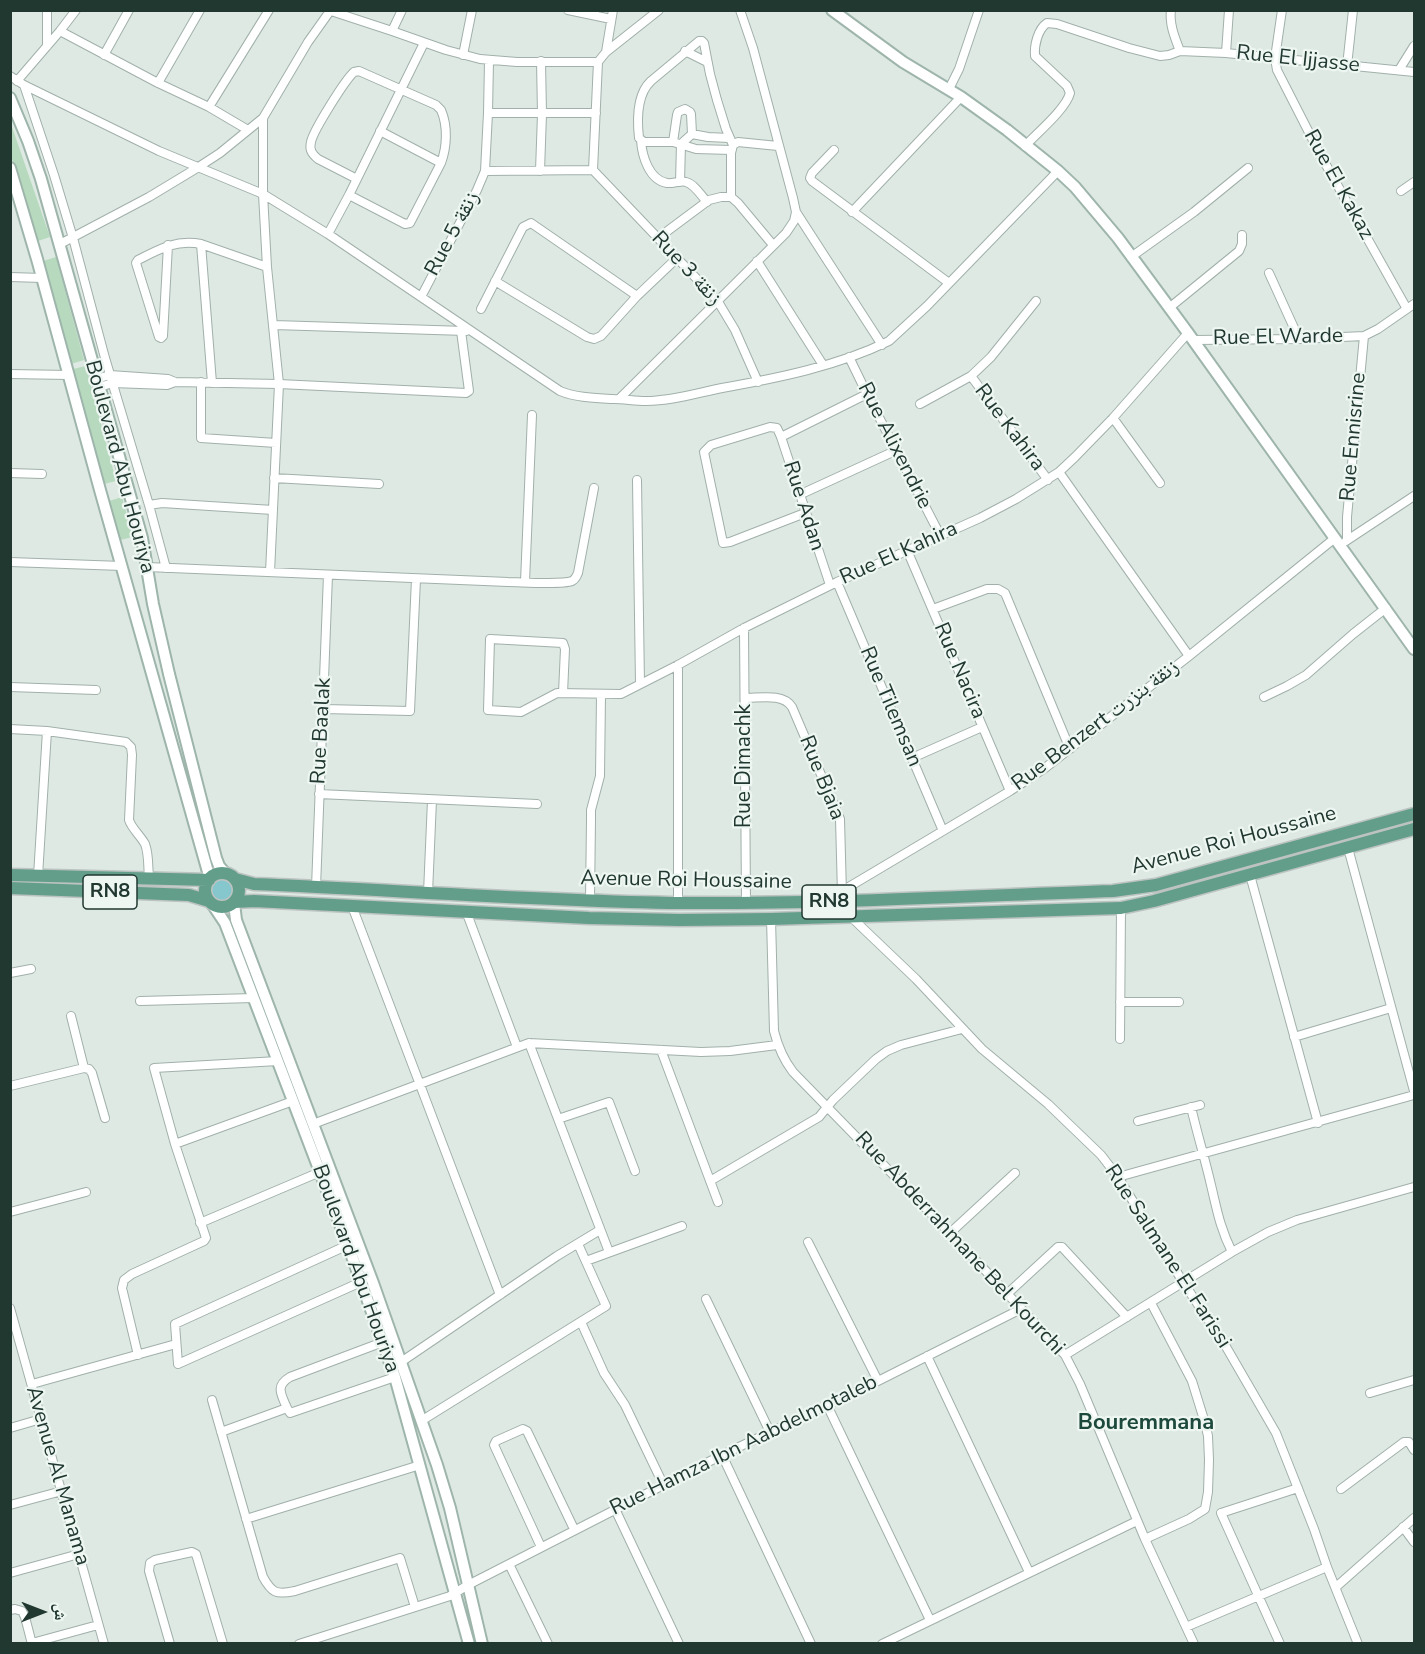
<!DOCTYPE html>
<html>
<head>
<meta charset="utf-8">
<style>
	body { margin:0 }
	#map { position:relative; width:1425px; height:1654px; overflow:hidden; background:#dee9e3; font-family:"Nunito Sans","Noto Naskh Arabic",sans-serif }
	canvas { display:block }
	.frame { position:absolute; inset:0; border:12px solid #203830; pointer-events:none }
	.north { position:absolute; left:12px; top:1582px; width:60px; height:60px; -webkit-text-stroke:4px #eef6f2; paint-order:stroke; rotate:90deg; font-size:16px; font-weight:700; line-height:24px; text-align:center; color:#203830 }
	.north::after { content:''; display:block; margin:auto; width:21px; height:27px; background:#203830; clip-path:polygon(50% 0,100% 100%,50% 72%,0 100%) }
</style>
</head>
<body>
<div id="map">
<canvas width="1425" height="1654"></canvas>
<div class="frame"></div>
<div class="north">ش</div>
</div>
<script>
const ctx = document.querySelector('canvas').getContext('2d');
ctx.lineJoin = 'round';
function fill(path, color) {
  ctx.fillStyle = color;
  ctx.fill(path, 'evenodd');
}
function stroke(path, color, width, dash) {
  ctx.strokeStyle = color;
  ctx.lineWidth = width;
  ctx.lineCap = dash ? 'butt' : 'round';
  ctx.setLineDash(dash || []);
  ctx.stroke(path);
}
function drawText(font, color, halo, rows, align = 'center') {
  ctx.font = font + ' "Nunito Sans","Noto Naskh Arabic",sans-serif';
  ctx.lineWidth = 4.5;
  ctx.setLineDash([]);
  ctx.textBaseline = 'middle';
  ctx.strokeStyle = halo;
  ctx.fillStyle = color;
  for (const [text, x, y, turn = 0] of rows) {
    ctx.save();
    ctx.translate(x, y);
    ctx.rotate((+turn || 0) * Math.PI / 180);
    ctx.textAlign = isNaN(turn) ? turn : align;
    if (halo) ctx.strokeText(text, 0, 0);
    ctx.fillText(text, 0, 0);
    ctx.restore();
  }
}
fill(new Path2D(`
	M10,121L50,237L38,241L11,156Z
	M56,257L84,360L71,364L43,261Z
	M86,366L116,481L104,484L73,369Z
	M122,497L133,537L120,540L109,501Z`), '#b7dabe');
fill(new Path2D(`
	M211 890a11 11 0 1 1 22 0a11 11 0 1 1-22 0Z`), '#86c7ce');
const street = new Path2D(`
	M328,10L392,31L446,50L480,59L517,62H598
	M568,10L611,19
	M740,10L753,48L793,198L796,212L882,345
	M1171,10C1169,24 1175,38 1180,51
	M1282,10L1275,58L1277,70L1321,156L1407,309
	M60,31L158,83L209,107L248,130
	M392,31L402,10
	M47,46V10
	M685,51L707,62
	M606,52L613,10
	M1226,53L1229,10
	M104,55L129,10
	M463,55L472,10
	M1347,66L1353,10
	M1399,70L1414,46
	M10,76L24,85L159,151L263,194L328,234L560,391C577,398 596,398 614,399C624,399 635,401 646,401C671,401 697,393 722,388C778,378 838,366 889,341L927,306L1058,171
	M17,81L60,31L76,10
	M158,83L200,10
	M24,85L54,175L73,238L105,358L149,505L166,568
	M949,89L959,69L979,10
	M209,107L269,10
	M488,113H596
	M380,131L441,163
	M641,140C642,156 649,180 667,183C673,184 680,180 686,182C694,184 701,195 707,202
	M673,142L677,115L678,112L685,109L690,112L691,114L692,134L708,137L729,138
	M1025,146C1037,133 1066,109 1070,93L1067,86L1035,56C1034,45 1038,29 1047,23L1057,24L1129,48L1160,56L1169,55L1180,51L1226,53L1414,72
	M731,150L696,149L673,142H644L639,138C637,120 637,94 651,81L699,41H702L704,43L710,74L717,100L726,129L733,145
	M834,150L812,173L810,178L812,181L949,283
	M593,170L717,300L735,330L758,382
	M593,170L598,62L606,52L659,10
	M485,171L593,170
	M540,171L542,114L541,61
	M680,182L681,144L692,134
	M1401,191L1414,182
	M349,195L405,224L410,223L441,163C447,147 448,126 441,110L436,105L359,71L354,72C345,80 313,131 311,142C309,150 312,154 318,159L357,179
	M731,197V153L733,145L738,142L778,146
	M852,212L961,97
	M328,234L349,195L424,43
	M658,238L709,200L721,197H731L738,203L773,245
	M60,244L149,197L197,168L220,153L263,118
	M201,244L212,383
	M1131,257L1194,212L1248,168
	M757,261L823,365
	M1269,273L1299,339
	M10,277L42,278
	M495,281L587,337L594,339L601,336L637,296L677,258
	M421,297L477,190L485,171L488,113L489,61
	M1169,308L1239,251L1242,244V235
	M481,309L523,227L531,223L637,296
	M274,325L466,331
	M161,338L159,337L136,263L138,260C159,249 177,239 201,244L267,267
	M161,338L163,336L168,245
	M1193,340L1299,339L1364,336L1378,329L1414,304
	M849,357L867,394L940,535
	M10,374L69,375
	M971,376L1048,480
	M96,379L110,375L168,379L175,382L279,384L466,393L469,391L461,331
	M201,382V438L276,443
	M99,387L113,383L167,385L175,382
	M619,399L786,233L794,221L796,212
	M920,404L971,376L991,357L1036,301
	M1113,418L1160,483
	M781,437L867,394
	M1059,472L1189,656
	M10,473L42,474
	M274,478L379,484
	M637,480L640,684
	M799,495L897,450
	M149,505L162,503L273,510
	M805,513L730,542L723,543L704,452L711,445L770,427L777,428L781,437L830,585
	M1347,539V517L1364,336
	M1346,541L1414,496
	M907,550L1010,791
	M10,562L122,566
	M147,567L508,582C521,582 562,585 572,581C576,579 576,577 578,573L594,488
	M270,572L279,384L267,267L263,194V118L308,42L330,11
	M525,582L532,415
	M837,582L943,831
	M933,609L987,589H998L1005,593L1070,749
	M744,628L746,903
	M678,665V903
	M10,687L96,690
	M563,693L565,649L563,643L490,639L488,710L521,712L557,693L621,694L678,665L744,628L837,582L980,518L1016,499L1059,472L1075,457L1113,418L1188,333
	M1264,697L1287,686L1306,675L1353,634L1386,608
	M745,698C760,698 783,693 792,707L840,819L842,894
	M324,709L410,711L416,579
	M10,729L47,731L126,742L131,747L132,755L129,820C132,829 140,835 145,844C149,854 148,868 149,878
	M912,758L982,727
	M319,794L537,804
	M1348,848L1414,1091
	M1250,875L1318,1123
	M38,876L47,731
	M316,887L328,575
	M842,891L1010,791L1045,768L1189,656L1335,538
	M428,893L432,800
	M590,900L591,819V810L600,776L601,695
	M352,906L500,1295
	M466,911L517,1047
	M850,916L916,979L982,1049L1048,1104L1101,1155L1118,1177L1183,1282L1225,1345L1276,1433L1314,1529L1327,1567L1358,1644
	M771,919L774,1031C778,1047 783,1059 793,1072L950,1233L1065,1355L1080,1384L1145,1539L1194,1644
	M10,973L31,969
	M140,1001L254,998
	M1120,1002H1179
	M71,1016L84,1068
	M1294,1037L1391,1008
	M1120,1039L1121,908
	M529,1043L609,1252
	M661,1050L718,1202
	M10,1086L84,1068L89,1069L92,1073L105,1118
	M1191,1107C1197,1133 1205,1159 1211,1185C1217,1210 1220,1228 1232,1252
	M558,1119L609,1102L635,1171
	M1138,1121L1200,1105
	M313,1124L529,1043L701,1052L730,1051L777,1045
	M175,1144L293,1101
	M1118,1177L1414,1095
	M710,1181L819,1117L833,1100L876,1059L887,1051L901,1045L962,1029
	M10,1212L86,1192
	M200,1223L320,1172
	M950,1233L1015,1173
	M808,1242L878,1381
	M348,1245L175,1324L178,1364L361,1282
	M586,1261L682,1226
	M1007,1294L1058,1247H1062L1127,1317
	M706,1299L770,1432
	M10,1308L104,1644
	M581,1322L604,1373L625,1405L663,1484
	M138,1355L122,1288L124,1280L132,1274L204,1241L206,1238L175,1144L154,1068L278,1061
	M1065,1355L1232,1252L1268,1232L1297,1220L1414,1187
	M927,1356L1029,1572
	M401,1362L557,1256L600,1230
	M32,1384L176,1344
	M1370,1393L1414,1380
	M212,1400L263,1577C272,1593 276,1595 295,1591L400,1558L415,1607
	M827,1405L930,1620
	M287,1408C281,1394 275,1386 290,1377L383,1342
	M421,1421L606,1306L578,1244
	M10,1428L41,1419
	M221,1432L287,1408L290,1413L395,1377
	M722,1455L811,1644
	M1341,1489L1404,1442H1409L1414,1450
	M10,1505L62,1491
	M615,1509L679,1644
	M1221,1513L1280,1644
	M1221,1513L1298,1488
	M246,1519L420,1465
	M1403,1527L1414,1542
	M1145,1539L1189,1519L1205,1509L1208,1492L1209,1460L1208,1436L1205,1423L1192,1381L1151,1303
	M541,1547L494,1445L496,1441L523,1429L527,1431L574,1529
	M509,1564L548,1644
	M10,1573L79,1554
	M1336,1587L1414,1518
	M10,1610L15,1609L22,1611L25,1617L32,1644
	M1186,1627L1327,1567
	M32,1643L98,1625
	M170,1644L149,1571L150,1563L155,1560L192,1552L196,1554L223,1644
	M299,1644L450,1596L468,1585L722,1455L878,1381L1021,1309
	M882,1644L1137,1521`);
const secondary = new Path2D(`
	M832,10L903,62L961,97L1007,130L1058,171L1075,187L1118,238L1188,333L1414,649
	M10,98L28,141L41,179L142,538L153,604L169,674L216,858L219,866L225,873
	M10,168L37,259L100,490L210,879
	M234,903L236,920L373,1283L437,1465L450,1508L482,1644
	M213,905L225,923L348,1245L395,1377L469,1644`);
const primary = new Path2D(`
	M205 890a17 17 0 1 1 34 0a17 17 0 1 1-34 0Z
	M10,875L209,880
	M235,879L254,884C396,890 538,901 681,903C825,904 969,896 1113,891L1156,885L1414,814
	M10,888L189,895L209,901
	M235,902L254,901L589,918L679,920L771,919L1121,908L1154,901L1414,829`);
stroke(street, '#a1b0aa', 10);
stroke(secondary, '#9eb5ab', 14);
stroke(primary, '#bcc3c1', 15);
stroke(street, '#fff', 8);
stroke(secondary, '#fff', 10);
stroke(primary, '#639e8b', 12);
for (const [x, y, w] of [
	[110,892,54],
	[829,902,54]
]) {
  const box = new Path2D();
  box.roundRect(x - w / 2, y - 17, w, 34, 4.5);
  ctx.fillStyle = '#eef6f2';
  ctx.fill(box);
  stroke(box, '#203830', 1.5);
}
drawText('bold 20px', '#203830', null, [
	["RN8",110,892],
	["RN8",829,902]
]);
drawText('21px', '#203830', '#eef6f2', [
	["Rue El Ijjasse",1298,60,6],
	["Rue El Kakaz",1338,185,61],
	["Rue 5 زنقة",453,234,-62],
	["Rue 3 زنقة",686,269,47],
	["Rue El Warde",1278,338,-1],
	["Rue Kahira",1009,428,53],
	["Rue Ennisrine",1354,437,-85],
	["Rue Alixendrie",894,446,63],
	["Boulevard Abu Houriya",119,467,75],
	["Rue Adan",803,506,72],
	["Rue El Kahira",899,554,-24],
	["Rue Nacira",959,671,67],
	["Rue Tilemsan",890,707,67],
	["Rue Benzert زنقة بنزرت",1096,726,-37],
	["Rue Baalak",322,731,-87],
	["Rue Dimachk",745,766,-90],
	["Rue Bjaia",821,778,68],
	["Avenue Roi Houssaine",1234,841,-15],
	["Avenue Roi Houssaine",686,881,1],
	["Rue Abderrahmane Bel Kourchi",959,1244,47],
	["Rue Salmane El Farissi",1167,1257,57],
	["Boulevard Abu Houriya",355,1269,70],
	["Rue Hamza Ibn Aabdelmotaleb",744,1446,-26],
	["Avenue Al Manama",57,1476,74]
]);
drawText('bold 22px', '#1d493c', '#eef6f2', [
	["Bouremmana",1146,1424]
]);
</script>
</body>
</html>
